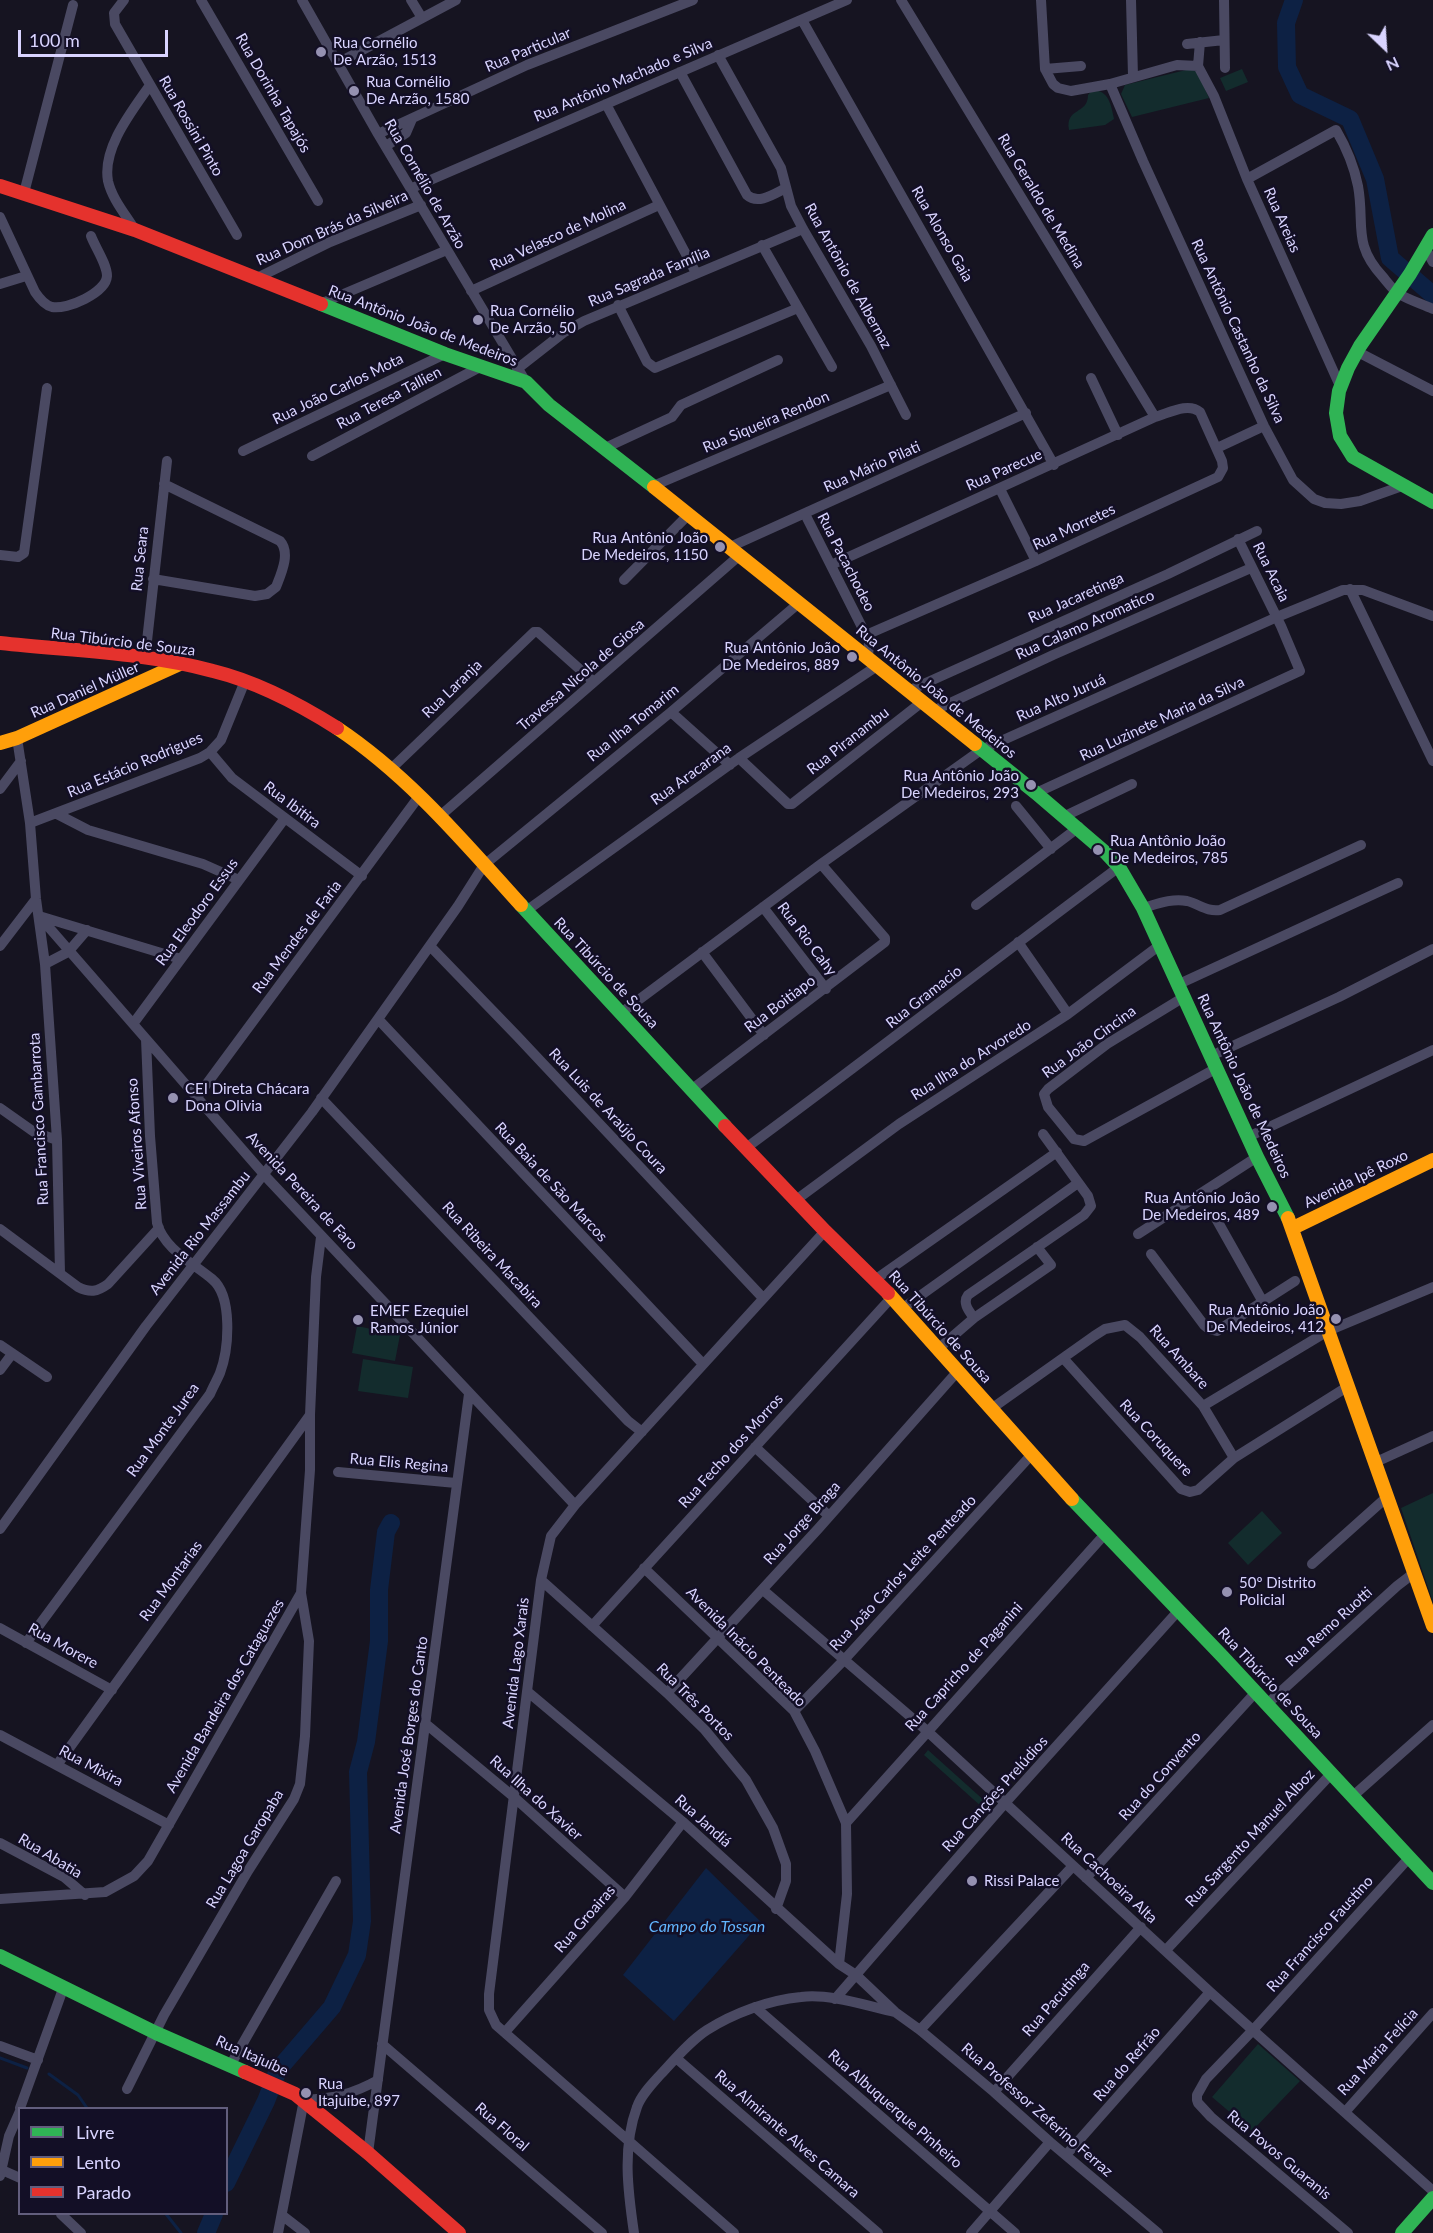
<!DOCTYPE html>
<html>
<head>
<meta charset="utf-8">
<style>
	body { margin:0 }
	#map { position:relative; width:1433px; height:2233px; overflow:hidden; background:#161421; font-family:Lato,sans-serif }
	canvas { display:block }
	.legend { position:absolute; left:18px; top:2107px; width:210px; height:108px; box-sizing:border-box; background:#130f26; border:2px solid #625e7d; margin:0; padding:8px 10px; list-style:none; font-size:18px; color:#d9d4ff }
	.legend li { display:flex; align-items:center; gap:12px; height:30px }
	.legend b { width:30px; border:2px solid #625e7d }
	.north { position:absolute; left:1355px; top:18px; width:60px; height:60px; -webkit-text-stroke:4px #130f26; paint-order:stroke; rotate:155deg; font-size:16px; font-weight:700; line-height:24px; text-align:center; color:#d9d4ff }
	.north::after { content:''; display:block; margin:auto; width:21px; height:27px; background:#d9d4ff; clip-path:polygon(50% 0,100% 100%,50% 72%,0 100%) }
	.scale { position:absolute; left:18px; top:30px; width:150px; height:27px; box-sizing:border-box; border:3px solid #d9d4ff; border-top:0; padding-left:8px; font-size:18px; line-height:21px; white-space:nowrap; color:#d9d4ff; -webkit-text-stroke:4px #130f26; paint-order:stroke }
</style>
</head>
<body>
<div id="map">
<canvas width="1433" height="2233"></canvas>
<ul class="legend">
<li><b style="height:8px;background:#30b455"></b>Livre</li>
<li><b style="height:8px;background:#ff9f0a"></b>Lento</li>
<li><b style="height:8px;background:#e5322d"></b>Parado</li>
</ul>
<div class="north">N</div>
<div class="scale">100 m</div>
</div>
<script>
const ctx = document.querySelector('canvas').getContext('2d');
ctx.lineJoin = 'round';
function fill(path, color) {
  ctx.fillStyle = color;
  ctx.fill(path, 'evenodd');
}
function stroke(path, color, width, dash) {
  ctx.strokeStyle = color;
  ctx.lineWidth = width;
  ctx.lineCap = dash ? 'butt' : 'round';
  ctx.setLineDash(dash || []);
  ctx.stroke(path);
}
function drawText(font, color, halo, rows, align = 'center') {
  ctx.font = font + ' Lato,sans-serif';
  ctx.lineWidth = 5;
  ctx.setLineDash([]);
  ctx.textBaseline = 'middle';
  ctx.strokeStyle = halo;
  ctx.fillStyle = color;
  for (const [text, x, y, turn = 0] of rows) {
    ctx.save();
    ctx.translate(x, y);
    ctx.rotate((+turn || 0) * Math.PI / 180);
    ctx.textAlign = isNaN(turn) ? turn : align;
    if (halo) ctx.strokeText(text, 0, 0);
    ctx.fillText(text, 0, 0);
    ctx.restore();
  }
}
fill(new Path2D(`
	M1190,69L1198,72L1209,98L1132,117L1121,94L1125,85Z
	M1242,69L1248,82L1226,91L1220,78Z
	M1092,90C1109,90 1111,105 1114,119L1105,125L1069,130C1065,107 1088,115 1088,95Z
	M357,1326L400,1335L395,1361L352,1353Z
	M363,1359L413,1367L408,1398L358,1391Z
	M1433,1493V1602L1401,1508Z
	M1262,1511L1282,1533L1248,1565L1228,1543Z
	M928,1750L987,1803L983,1808L924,1755Z
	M1258,2044L1300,2081L1252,2131L1212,2097Z`), '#132c2d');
fill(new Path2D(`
	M706,1868L761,1922L674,2021L623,1975Z`), '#0d2144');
stroke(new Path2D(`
	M0,2058L27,2068
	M49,2074L78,2095L87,2108
	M166,2214L181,2233`), '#0d2144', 3);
stroke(new Path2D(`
	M1294,0L1286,23L1287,67L1300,95L1350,119L1375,179L1390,258L1433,295
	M226,2183L266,2101L278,2070L332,2007L357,1955L362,1921L358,1772L366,1742L379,1641V1590L386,1532L391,1523
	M206,2233L214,2214`), '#0d2144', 18);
stroke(new Path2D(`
	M124,0L114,13L115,24L237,235
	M201,0L318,201
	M302,0L378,134L526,382
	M411,0L422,18
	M901,0L1155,417
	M1041,0L1045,69L1053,84L1058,88L1071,91L1110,84L1177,65L1198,66
	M1131,0L1133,76
	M1224,0L1225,68
	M802,20L1054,465
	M1187,44L1224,40
	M718,55L781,168L791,206L803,229L871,346L906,415
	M338,63L456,0
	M1198,66L1214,96L1247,179L1340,386
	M1198,66L1200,42
	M1045,69L1081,66
	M680,72L747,195C758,205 774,194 786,188
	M1110,84L1143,161L1264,426L1293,480L1314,499L1325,503L1341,504L1360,501L1402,486
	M606,104L696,273
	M378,134L527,65L693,0
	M386,146L406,133L412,119
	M1247,179L1336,130C1346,147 1354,166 1358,186C1365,224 1352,244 1383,277C1388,283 1393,290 1399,294C1409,300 1422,304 1433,309
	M412,188L847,0
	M24,193L73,5
	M0,217L35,292C39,298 44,305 52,307C67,310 106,293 107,276C107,264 95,247 91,236
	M135,230C126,215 112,199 108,181C102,148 132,111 150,85
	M762,245L832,367
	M1428,253L1433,262
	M255,279L330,242L421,205
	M0,284L26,276
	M471,291L659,205
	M320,304L447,250
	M618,305L647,362L655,368L798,308
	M1356,351L1433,391
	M517,369L563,333L584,321L803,229
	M1091,378L1118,435
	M605,448L672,417L681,405L778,360
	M1217,448L1264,426
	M243,451L445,354
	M312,456L480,367
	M653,486L891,385
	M1000,489L1036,561
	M805,514L869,641L868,658
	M730,547L1026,413
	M0,555L18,557L24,553L47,388
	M831,565L1155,417C1169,413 1188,402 1200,412L1222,461L1223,468L1218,477L1036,561L866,635
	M153,579L255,596L267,594L276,587C281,574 291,553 280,541L164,484
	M624,580L689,514
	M1350,589L1433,761
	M145,659L167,461
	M908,691L1168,574L1257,531
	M933,711L1053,655L1251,568
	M671,712L730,765
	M17,738L30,823L36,899L45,964L57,1140L60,1273
	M210,752L232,778L362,876
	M739,758L788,804H792L922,702
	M392,768L534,632H538L594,682
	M0,789L21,761
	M1036,793L1300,671L1281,626L1238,539
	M1016,806L1051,849
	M57,814L88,830L203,864L239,880
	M440,816L740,555
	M1065,816L1132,784
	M30,823L200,758L210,752L221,740L245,681
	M976,905L1079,827
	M763,907L826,989
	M1143,908C1157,904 1172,898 1187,901C1199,904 1207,912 1220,910L1361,845
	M526,911L739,758L877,666
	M39,916L268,1179L575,1505
	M39,916L181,959
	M1018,942L1068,1014
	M0,946L36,899
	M430,946L517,1036L763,1298
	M702,952L764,1035
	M45,964L68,952L87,930
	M1179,984L1398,883
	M1184,997L1107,1044L1048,1089L1044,1094L1048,1107L1074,1139L1084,1141L1217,1068
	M621,1013L821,864L981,750L1277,617L1343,590H1363L1433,616
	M378,1019L703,1364
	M133,1024L285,818
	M1211,1056L1339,997L1433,949
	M691,1090L885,942V938L821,864
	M197,1097L420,795
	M321,1098L628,1421L642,1432
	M0,1108L34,1132L57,1140
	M1248,1137L1433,1050
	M746,1148C871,1056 994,960 1119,867
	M796,1200L899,1124L1068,1014L1160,945
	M1214,1215L1263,1302
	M0,1229L78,1287C90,1293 97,1292 108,1284L159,1228
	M1138,1234L1257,1157
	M1151,1254L1204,1325L1209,1329L1217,1331L1295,1281
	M876,1279L1057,1152
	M903,1308L1078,1183
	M974,1318C969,1311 962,1303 968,1295L1084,1215L1091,1206L1088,1196L1043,1134
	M0,1345L47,1377
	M938,1349L974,1318L1051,1265L1037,1247
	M1064,1359L1181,1489L1190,1492L1198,1490L1234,1458L1347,1387
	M0,1370L12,1354
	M1203,1406L1328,1331L1433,1287
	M991,1409L1094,1336L1105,1329L1125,1325L1140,1337L1203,1406L1234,1458
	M755,1447L829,1516
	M1376,1462L1433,1436
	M338,1472L456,1483
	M0,1529L146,1326L312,1112L458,906L484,865L671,712L799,603
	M1312,1564L1388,1496
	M644,1568L794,1711L815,1751L846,1823L847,1894L839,1964
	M541,1580L667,1693L705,1730L746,1780L773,1828L786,1864V1881L776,1909
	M763,1590L926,1730L1210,1992L1433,2191
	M592,1626L892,1297
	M0,1628L112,1690
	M26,1643L210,1394C213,1387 217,1380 220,1373C229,1349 233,1296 212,1279C193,1263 164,1249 157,1223L150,1136L146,1039
	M528,1692L683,1822L839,1964L856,1975L895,2012L920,2030L994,2092L1050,2142L1158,2233
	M667,1693L818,1529L957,1372
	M1266,1705L1397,1586L1414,1573
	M794,1711L844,1660L1033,1453
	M426,1724L515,1798L625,1897
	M0,1735L169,1825
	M57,1765L310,1415
	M1353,1796L1433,1725
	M846,1823L1105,1534
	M0,1843L64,1877L85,1895
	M1086,1878L1255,1693
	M0,1899L105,1892L134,1876L148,1861L301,1593L310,1470V1415L316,1277L321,1237
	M1166,1950L1331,1774
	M835,1999L1006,1802L1179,1610
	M755,2007L1015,2233
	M920,2030L1073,1866
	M506,2031L625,1897L683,1822
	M382,2044L602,2233
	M0,2046L38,2060
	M676,2058L878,2233
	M231,2064L336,1881
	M127,2089L164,2015L248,1871L294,1799L300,1784L305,1736L309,1641L301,1593
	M994,2092L1141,1927
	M20,2108L63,1989
	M1346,2111L1433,2013
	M368,2153L469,1394
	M1066,2155L1210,1992
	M2,2170L20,2178
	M0,2176L9,2136L20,2111
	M61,2214L81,2233
	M283,2216L305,2233
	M278,2233L304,2100C332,2099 353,2094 378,2080
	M634,2233C628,2192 622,2147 637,2107C641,2095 652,2084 661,2074C675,2059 690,2041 707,2030C734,2013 769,2000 801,1997C829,1993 867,2006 895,2012
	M734,2233L496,2025L489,2010V1994L541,1580L551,1536L575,1505L825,1231
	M971,2233L1050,2142
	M1348,2233L1211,2117L1198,2103L1197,2100V2095L1206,2079L1253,2030L1408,1859`), '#4a4962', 10);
stroke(new Path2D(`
	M1433,235L1410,274L1360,346L1348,368L1339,391L1336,413L1340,436L1353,457L1433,502
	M321,304L445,354L526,382L549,405L654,487
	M975,744L1036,793L1106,853L1119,867L1143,908L1257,1157L1288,1218
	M521,905L725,1126
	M1072,1499L1223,1657L1433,1883
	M0,1956L156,2033L245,2072
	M1402,2233L1433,2198`), '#30b455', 14);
stroke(new Path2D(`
	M654,487L975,744
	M337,728C409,776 464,842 521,905
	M0,743L17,738L180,664
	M1288,1218L1433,1626
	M1293,1228L1433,1160
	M888,1293L1072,1499`), '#ff9f0a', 14);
stroke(new Path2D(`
	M0,186L135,230L321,304
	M0,643C71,651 144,652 213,671C258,682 299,704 337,728
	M725,1126L825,1231L888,1293
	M245,2072L295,2094L368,2153L459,2233`), '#e5322d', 14);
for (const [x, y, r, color] of [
	[321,52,6,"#9591b1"],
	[354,91,6,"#9591b1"],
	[478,320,6,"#9591b1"],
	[720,547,6,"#9591b1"],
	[852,657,6,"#9591b1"],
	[1031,785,6,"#9591b1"],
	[1098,850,6,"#9591b1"],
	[173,1098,6,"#9591b1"],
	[1272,1207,6,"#9591b1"],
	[1336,1319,6,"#9591b1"],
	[358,1320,6,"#9591b1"],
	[1227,1592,6,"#9591b1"],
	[972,1881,6,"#9591b1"],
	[306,2093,6,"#9591b1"]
]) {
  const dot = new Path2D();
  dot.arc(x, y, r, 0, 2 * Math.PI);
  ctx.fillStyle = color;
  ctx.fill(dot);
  stroke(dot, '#130f26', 2);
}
drawText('15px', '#d9d4ff', '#130f26', [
	["Rua Cornélio",333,43],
	["De Arzão, 1513",333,60],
	["Rua Cornélio",366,82],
	["De Arzão, 1580",366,99],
	["Rua Cornélio",490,311],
	["De Arzão, 50",490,328],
	["Rua Antônio João",708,538,"right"],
	["De Medeiros, 1150",708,555,"right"],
	["Rua Antônio João",840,648,"right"],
	["De Medeiros, 889",840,665,"right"],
	["Rua Antônio João",1019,776,"right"],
	["De Medeiros, 293",1019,793,"right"],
	["Rua Antônio João",1110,841],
	["De Medeiros, 785",1110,858],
	["CEI Direta Chácara",185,1089],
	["Dona Olivia",185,1106],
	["Rua Antônio João",1260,1198,"right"],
	["De Medeiros, 489",1260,1215,"right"],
	["Rua Antônio João",1324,1310,"right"],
	["De Medeiros, 412",1324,1327,"right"],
	["EMEF Ezequiel",370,1311],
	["Ramos Júnior",370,1328],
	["50º Distrito",1239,1583],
	["Policial",1239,1600],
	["Rissi Palace",984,1881],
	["Rua",318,2084],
	["Itajuibe, 897",318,2101]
], 'left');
drawText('15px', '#d9d4ff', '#130f26', [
	["Rua Particular",528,50,-23],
	["Rua Antônio Machado e Silva",623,80,-23],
	["Rua Dorinha Tapajós",273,93,60],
	["Rua Rossini Pinto",191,126,60],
	["Rua Cornélio de Arzão",425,184,60],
	["Rua Geraldo de Medina",1041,201,59],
	["Rua Areias",1282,220,66],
	["Rua Dom Brás da Silveira",332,228,-24],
	["Rua Alonso Gaia",942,234,60],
	["Rua Velasco de Molina",558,235,-25],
	["Rua Antônio de Albernaz",848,276,61],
	["Rua Sagrada Família",649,277,-23],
	["Rua Antônio João de Medeiros",423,326,21],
	["Rua Antônio Castanho da Silva",1238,331,65],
	["Rua João Carlos Mota",338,389,-26],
	["Rua Teresa Tallien",389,398,-28],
	["Rua Siqueira Rendon",766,422,-23],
	["Rua Mário Pilati",872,467,-24],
	["Rua Parecue",1004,470,-24],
	["Rua Morretes",1074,527,-25],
	["Rua Seara",140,559,-84],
	["Rua Pacachodeo",846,562,63],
	["Rua Acaia",1271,572,64],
	["Rua Jacaretinga",1076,598,-24],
	["Rua Calamo Aromatico",1085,625,-24],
	["Rua Tibúrcio de Souza",123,642,7],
	["Travessa Nicola de Giosa",581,675,-41],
	["Rua Laranja",452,689,-44],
	["Rua Daniel Müller",85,690,-24],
	["Rua Antônio João de Medeiros",936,692,39],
	["Rua Alto Juruá",1061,698,-24],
	["Rua Luzinete Maria da Silva",1162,719,-25],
	["Rua Ilha Tomarim",633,723,-39],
	["Rua Piranambu",848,741,-38],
	["Rua Estácio Rodrigues",135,765,-23],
	["Rua Aracarana",691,774,-36],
	["Rua Ibitira",292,805,37],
	["Rua Eleodoro Essus",197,912,-54],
	["Rua Mendes de Faria",297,937,-53],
	["Rua Rio Cahy",807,939,53],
	["Rua Tibúrcio de Sousa",606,973,47],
	["Rua Gramacio",924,997,-38],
	["Rua Boitiapo",780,1004,-37],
	["Rua João Cincina",1089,1042,-36],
	["Rua Ilha do Arvoredo",971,1060,-32],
	["Rua Antônio João de Medeiros",1244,1086,65],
	["Rua Luis de Araújo Coura",608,1111,47],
	["Rua Francisco Gambarrota",39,1119,-93],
	["Rua Viveiros Afonso",137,1144,-94],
	["Avenida Ipê Roxo",1356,1179,-26],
	["Rua Baia de São Marcos",551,1182,47],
	["Avenida Pereira de Faro",302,1191,47],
	["Avenida Rio Massambu",200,1233,-52],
	["Rua Ribeira Macabira",492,1255,47],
	["Rua Tibúrcio de Sousa",940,1327,48],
	["Rua Ambare",1179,1357,48],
	["Rua Monte Jurea",163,1430,-54],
	["Rua Coruquere",1156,1438,47],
	["Rua Fecho dos Morros",731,1451,-48],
	["Rua Elis Regina",399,1463,5],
	["Rua Jorge Braga",802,1523,-48],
	["Rua João Carlos Leite Penteado",903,1573,-47],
	["Rua Montarias",171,1581,-54],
	["Rua Remo Ruotti",1329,1627,-42],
	["Rua Morere",63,1646,29],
	["Avenida Inácio Penteado",746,1647,45],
	["Avenida Lago Xarais",516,1663,-83],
	["Rua Capricho de Paganini",964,1667,-48],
	["Rua Tibúrcio de Sousa",1270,1683,47],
	["Avenida Bandeira dos Cataguazes",225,1696,-60],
	["Rua Três Portos",695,1702,45],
	["Avenida José Borges do Canto",409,1735,-82],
	["Rua Mixira",91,1766,28],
	["Rua do Convento",1160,1776,-48],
	["Rua Canções Prelúdios",995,1794,-48],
	["Rua Ilha do Xavier",536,1798,42],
	["Rua Jandiá",703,1821,42],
	["Rua Sargento Manuel Alboz",1250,1838,-47],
	["Rua Lagoa Garopaba",245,1849,-59],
	["Rua Abatia",50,1856,31],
	["Rua Cachoeira Alta",1109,1878,43],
	["Rua Groairas",585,1919,-49],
	["Rua Francisco Faustino",1320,1934,-48],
	["Rua Pacutinga",1056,1999,-49],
	["Rua Maria Felícia",1378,2052,-48],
	["Rua Itajuíbe",252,2056,24],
	["Rua do Refrão",1127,2064,-49],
	["Rua Albuquerque Pinheiro",895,2109,41],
	["Rua Professor Zeferino Ferraz",1037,2110,41],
	["Rua Floral",502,2127,41],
	["Rua Almirante Alves Camara",787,2134,41],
	["Rua Povos Guaranis",1279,2155,40]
]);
drawText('italic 16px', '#62b6ff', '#130f26', [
	["Campo do Tossan",707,1927]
]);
</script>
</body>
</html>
